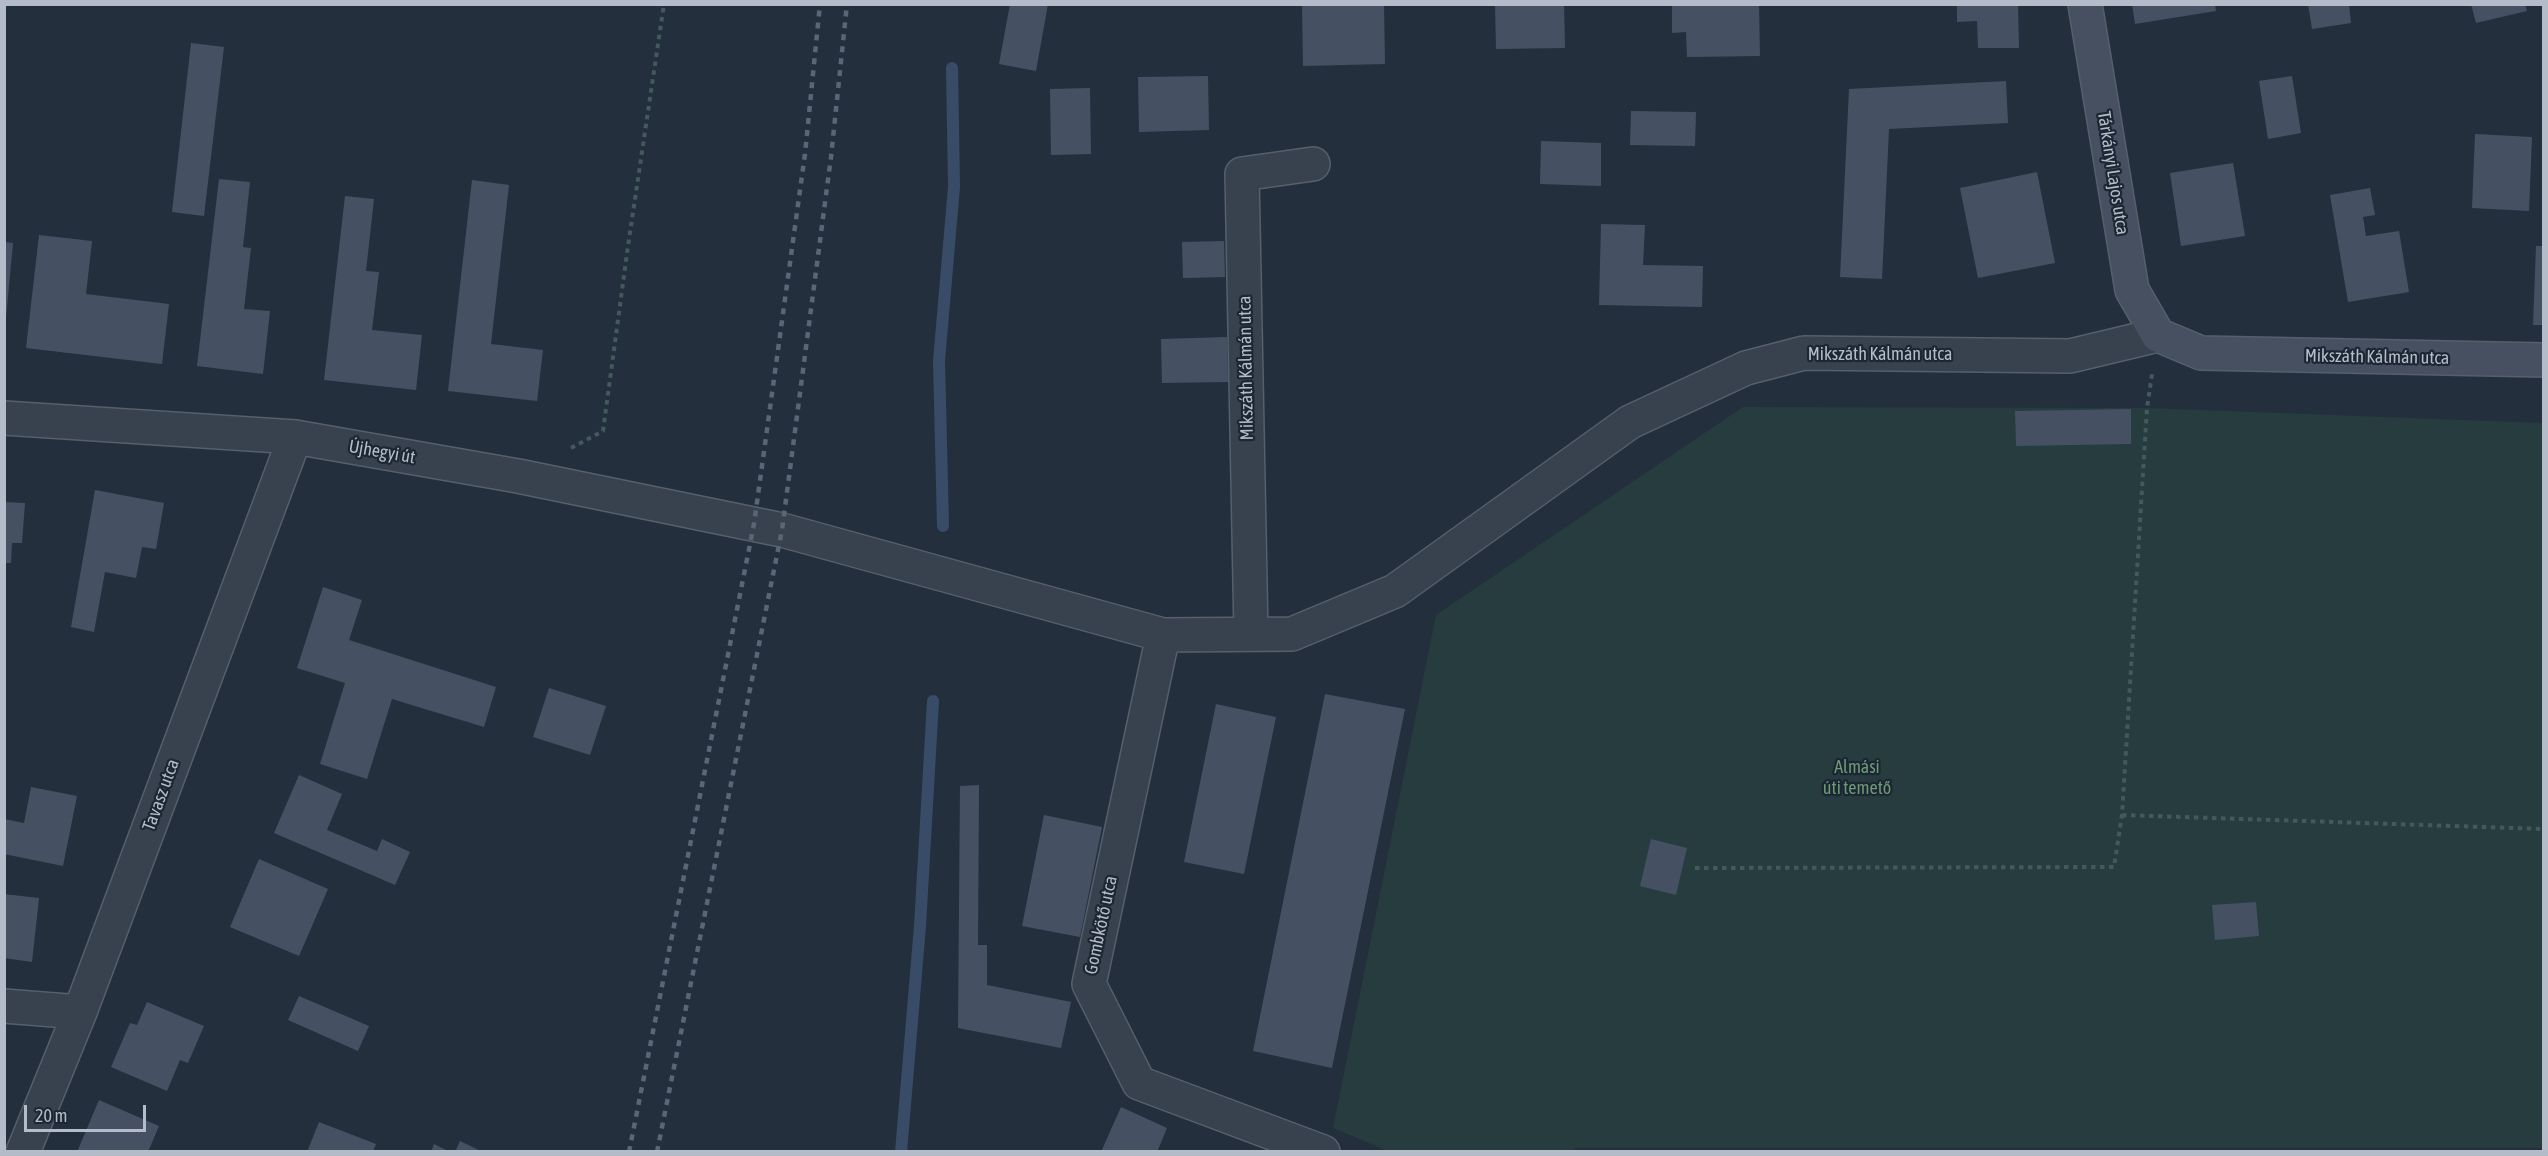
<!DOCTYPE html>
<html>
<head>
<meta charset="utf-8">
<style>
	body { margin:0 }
	#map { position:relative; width:2548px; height:1156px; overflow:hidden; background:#242f3e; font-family:"Asap Condensed",sans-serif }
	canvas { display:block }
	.frame { position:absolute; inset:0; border:6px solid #b4bcc9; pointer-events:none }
	.scale { position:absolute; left:24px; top:1105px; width:122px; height:27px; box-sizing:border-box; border:3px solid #b4bcc9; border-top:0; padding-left:8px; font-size:18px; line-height:21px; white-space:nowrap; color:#b4bcc9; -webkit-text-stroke:4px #1d2633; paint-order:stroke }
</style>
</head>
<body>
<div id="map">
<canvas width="2548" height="1156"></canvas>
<div class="frame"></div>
<div class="scale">20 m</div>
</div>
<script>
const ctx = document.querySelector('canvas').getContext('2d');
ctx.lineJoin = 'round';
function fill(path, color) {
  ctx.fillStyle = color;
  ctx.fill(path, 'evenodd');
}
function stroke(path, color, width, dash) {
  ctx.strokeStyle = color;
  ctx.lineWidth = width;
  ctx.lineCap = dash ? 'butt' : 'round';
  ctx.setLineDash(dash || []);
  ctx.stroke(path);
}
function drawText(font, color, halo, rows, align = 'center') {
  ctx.font = font + ' "Asap Condensed",sans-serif';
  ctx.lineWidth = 4.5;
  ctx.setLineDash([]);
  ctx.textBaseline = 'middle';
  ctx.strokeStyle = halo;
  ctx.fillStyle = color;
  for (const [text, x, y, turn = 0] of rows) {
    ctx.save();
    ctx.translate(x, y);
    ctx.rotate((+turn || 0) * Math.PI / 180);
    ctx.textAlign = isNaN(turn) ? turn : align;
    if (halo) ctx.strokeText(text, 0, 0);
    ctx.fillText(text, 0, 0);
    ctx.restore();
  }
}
fill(new Path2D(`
	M1743,407L2147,408L2543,423V1148H1575L1574,1152H1390L1333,1128L1436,615Z`), '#263c3f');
stroke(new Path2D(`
	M943,526L939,361L954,187L952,68
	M901,1152L920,926L933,701`), '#394c67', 12);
fill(new Path2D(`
	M1010,4H1048L1036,71L999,64Z
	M1302,4H1384L1385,64L1303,66Z
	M1495,4H1564L1565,48L1496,49Z
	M1672,4H1759L1760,56L1687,57L1686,32L1672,33Z
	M1957,4H2018L2019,48H1978L1977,21L1957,22Z
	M2132,4H2215L2216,11L2135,24Z
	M2308,4H2349L2351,23L2312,29Z
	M2471,4H2525L2527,11L2476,23Z
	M191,43L224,47L204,216L172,212Z
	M1208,76L1209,130L1139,132L1138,77Z
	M2292,76L2301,133L2268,139L2259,81Z
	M2006,81L2008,123L1889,129L1882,279L1840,277L1849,89Z
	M1090,88L1091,154L1051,155L1050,89Z
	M1631,111L1696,112L1695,146L1630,145Z
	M2475,134L2532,137L2529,211L2472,208Z
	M1541,141L1601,143V186L1540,184Z
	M2233,163L2245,236L2181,246L2170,173Z
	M2037,172L2055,263L1978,278L1960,188Z
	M219,179L250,182L243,247L251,248L244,309L270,311L263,374L197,366Z
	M472,180L509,185L491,344L543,350L537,401L448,391Z
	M2370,188L2375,215L2363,217L2366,236L2399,231L2409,292L2348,302L2330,195Z
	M345,196L374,199L366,271L379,272L372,330L422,335L416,390L324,380Z
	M1601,224L1645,225L1643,265L1703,266L1702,307L1599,305Z
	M39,235L92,241L86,294L169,304L162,364L26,348Z
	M1224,241L1225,277L1183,278L1182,242Z
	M4,242L13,243L6,318H4Z
	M2536,246H2544V325H2533Z
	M1227,337L1228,382L1162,383L1161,339Z
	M2131,409V444L2016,446L2015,411Z
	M95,490L164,503L156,549L142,547L136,578L105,572L94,632L71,627Z
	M4,502L25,503L22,543H12L11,563H4Z
	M323,587L362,600L349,640L496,687L484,727L392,699L367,779L320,764L345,683L297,668Z
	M549,688L606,706L590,755L533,737Z
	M1325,694L1405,709L1332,1068L1253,1051Z
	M1216,704L1276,717L1244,874L1184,862Z
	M299,775L342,794L327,830L377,851L382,839L410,852L395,885L274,833Z
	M979,785L978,945H987V985L1071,1002L1061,1048L958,1028L960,786Z
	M31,787L77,796L63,866L4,854V819L24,823Z
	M1044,815L1102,827L1080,937L1022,926Z
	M1651,839L1687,848L1676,895L1640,886Z
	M259,859L328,889L299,956L230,927Z
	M4,894L39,898L32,962L4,958Z
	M2256,902L2259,936L2215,940L2212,905Z
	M299,996L369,1026L358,1051L288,1020Z
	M147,1002L204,1026L188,1063L180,1060L167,1091L111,1067L130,1023L137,1025Z
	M99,1100L159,1126L148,1152H77Z
	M1121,1107L1167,1128L1157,1152H1101Z
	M319,1122L376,1144L373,1152H307Z
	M460,1141L483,1152H455Z
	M434,1144L450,1152H431Z`), '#455162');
const street = new Path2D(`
	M4,418L295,437L518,476L782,530L1163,635L1292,634L1395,591L1630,422L1746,368L1804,353L2070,356L2158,335
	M1251,634L1242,174L1313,164
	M1163,635L1089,984L1139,1083L1323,1152
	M4,1006L80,1012
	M23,1152L80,1012L295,437`);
const secondary = new Path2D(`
	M2085,4L2132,290L2158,335L2201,353L2544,360`);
stroke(street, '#565f6c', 36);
stroke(secondary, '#565f6c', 36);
stroke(new Path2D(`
	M571,448L603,431L628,246L664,4
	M2122,815L2544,829
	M1695,868L2114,867L2122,815L2147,408L2152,374`), '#44595c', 4, [4.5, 4.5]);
stroke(street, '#38414e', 33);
stroke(secondary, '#465061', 33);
stroke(new Path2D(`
	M629,1152L754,524L805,154L820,4
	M657,1152L782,530L831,157L847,4`), '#5a6575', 4.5, [6, 6]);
drawText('18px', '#b4bcc9', '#1d2633', [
	["Tárkányi Lajos utca",2113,173,81],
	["Mikszáth Kálmán utca",1880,354],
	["Mikszáth Kálmán utca",2377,357,1],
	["Mikszáth Kálmán utca",1246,368,-91],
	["Újhegyi út",382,452,10],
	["Tavasz utca",161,795,-70],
	["Gombkötő utca",1101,925,-78]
]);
drawText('18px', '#6b9a76', '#1d2633', [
	["Almási",1857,767],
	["úti temető",1857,788]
]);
</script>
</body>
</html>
